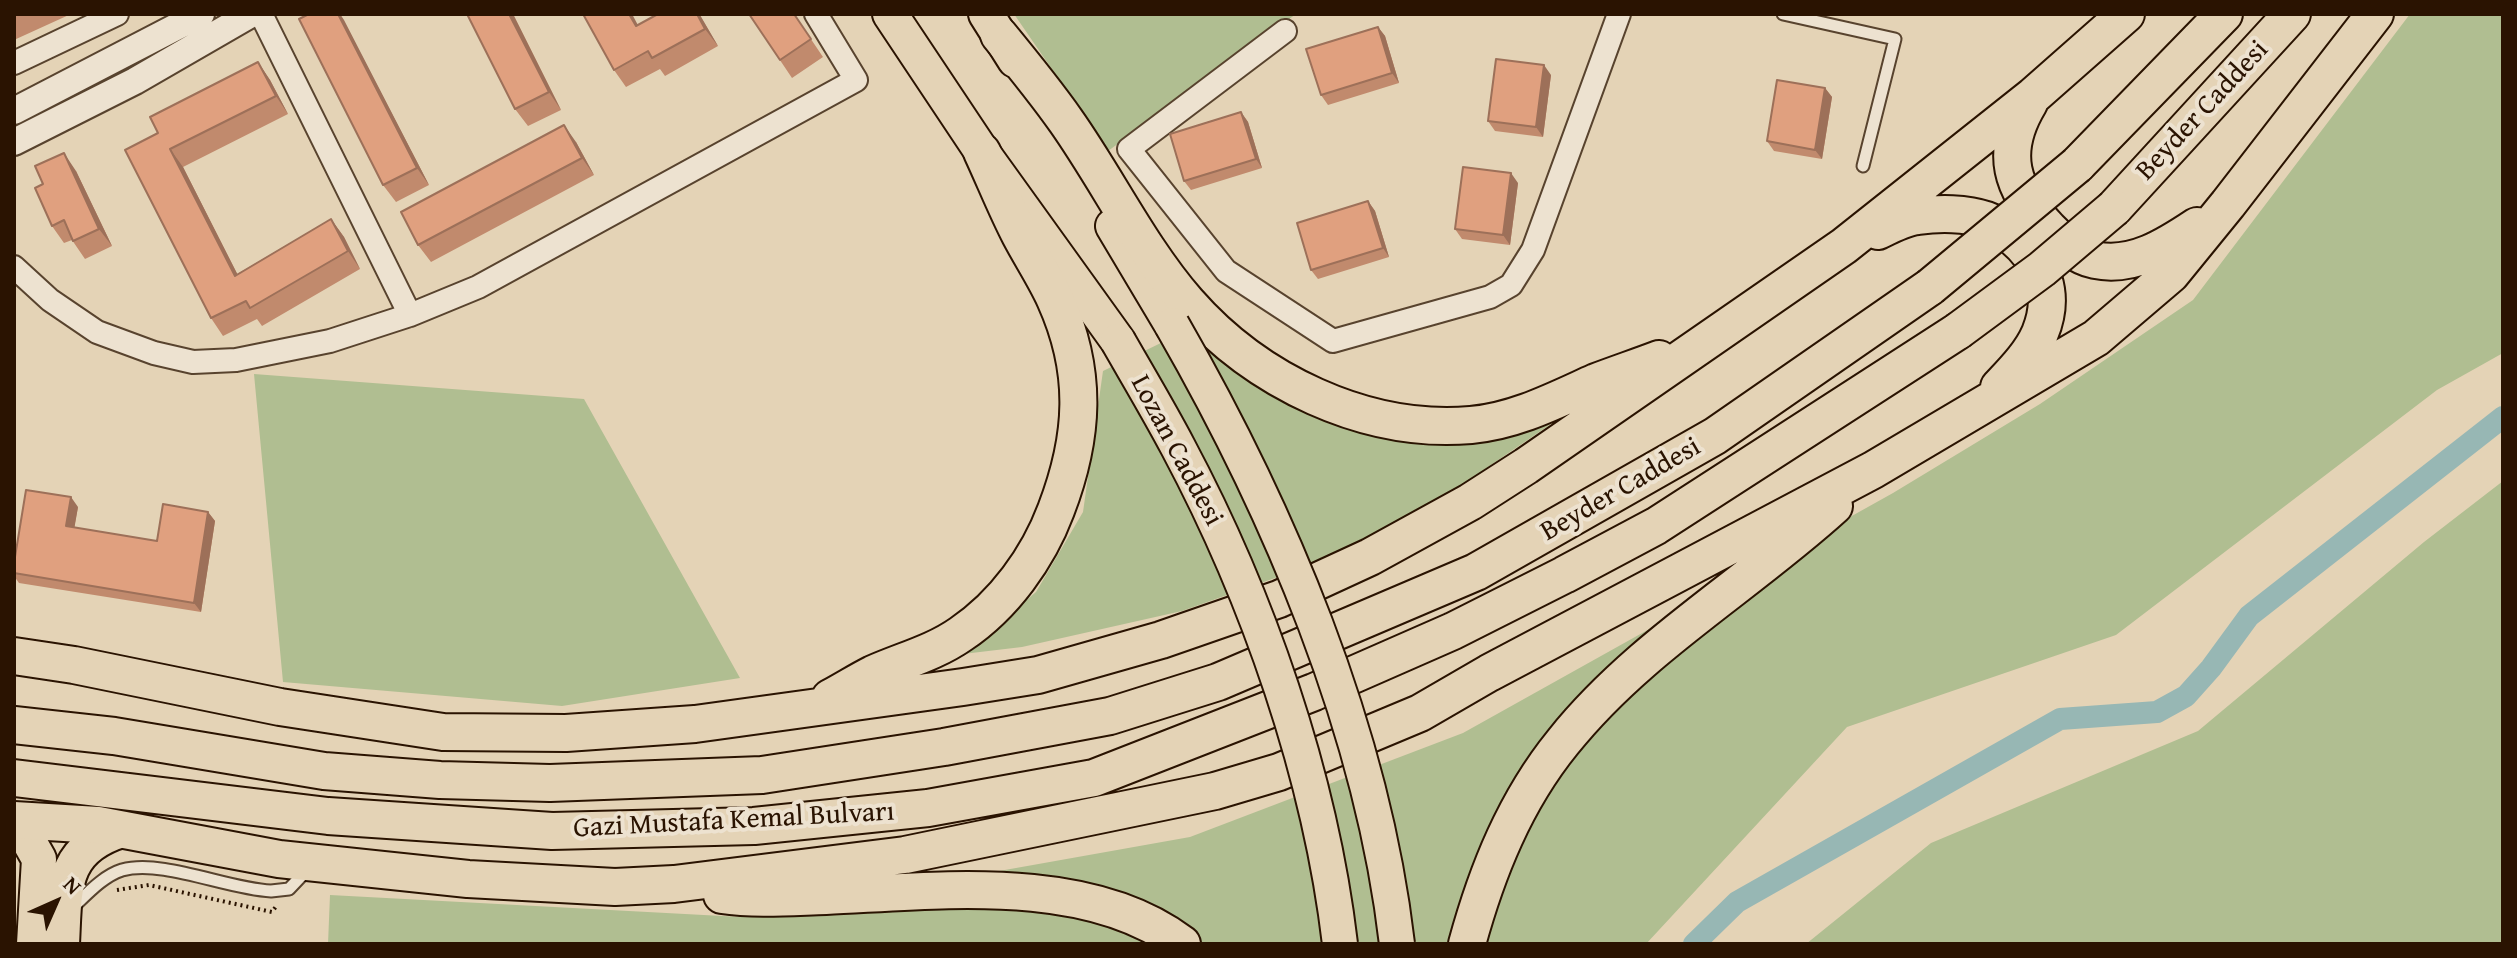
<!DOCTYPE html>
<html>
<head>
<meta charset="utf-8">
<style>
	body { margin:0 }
	#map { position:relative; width:2517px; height:958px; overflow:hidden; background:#e4d3b6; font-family:"Gentium Book Plus",serif }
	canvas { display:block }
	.frame { position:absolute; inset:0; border:16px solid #2a1301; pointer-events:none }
	.north { position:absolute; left:16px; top:862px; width:80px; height:80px; -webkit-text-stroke:6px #ede2d0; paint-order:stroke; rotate:45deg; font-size:22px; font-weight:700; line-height:32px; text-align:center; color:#2a1301 }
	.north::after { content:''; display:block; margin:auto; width:28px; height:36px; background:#2a1301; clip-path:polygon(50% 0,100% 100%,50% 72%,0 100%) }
</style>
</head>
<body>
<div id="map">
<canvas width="2517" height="958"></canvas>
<div class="frame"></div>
<div class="north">N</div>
</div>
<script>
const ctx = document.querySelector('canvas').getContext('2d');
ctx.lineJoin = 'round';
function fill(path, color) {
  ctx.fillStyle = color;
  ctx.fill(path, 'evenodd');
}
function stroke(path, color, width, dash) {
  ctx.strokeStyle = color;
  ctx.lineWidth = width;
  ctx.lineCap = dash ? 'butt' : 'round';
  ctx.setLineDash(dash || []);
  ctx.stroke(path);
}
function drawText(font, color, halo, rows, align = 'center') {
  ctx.font = font + ' "Gentium Book Plus",serif';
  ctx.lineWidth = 8;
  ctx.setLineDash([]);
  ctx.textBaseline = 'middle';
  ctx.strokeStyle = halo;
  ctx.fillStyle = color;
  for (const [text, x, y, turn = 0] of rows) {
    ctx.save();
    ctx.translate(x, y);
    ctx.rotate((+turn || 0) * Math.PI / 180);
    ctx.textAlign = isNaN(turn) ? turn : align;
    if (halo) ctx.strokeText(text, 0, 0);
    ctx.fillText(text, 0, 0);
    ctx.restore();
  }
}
fill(new Path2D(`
	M1014,14H1296L1108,151Z
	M2410,14H2503V353L2437,390L2116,635L1847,727L1646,944H328L330,895L741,917L1190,837L1463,733L1893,493L2040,404L2193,300Z
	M1196,326L1247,370L1332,422L1393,439L1465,441L1551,424L1441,499L1340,555L1182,611L1022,647L963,654L1036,592L1083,512L1103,371Z
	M254,374L584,399L740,678L562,706L283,682Z
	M2503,481V944H1806L1931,843L2198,731L2424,542Z`), '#b0be91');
stroke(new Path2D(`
	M1694,944L1737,902L2060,719L2157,712L2186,696L2211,668L2249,616L2503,417`), '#97b7b4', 22);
const service = new Path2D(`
	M1783,14L1895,39L1863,166
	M72,908C87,894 103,876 122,870C163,859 227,889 271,891L289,889L307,870`);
const minor = new Path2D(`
	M261,14L410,315
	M1285,31L1129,149L1226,271L1333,341L1490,297L1511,285L1533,250L1619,14
	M14,63L117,14
	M14,267L50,300L97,332L154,353L193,362L236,360L330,341L410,315L478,287L856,80L816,14`);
const tertiary = new Path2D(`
	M14,111L201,14
	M14,142L135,81L251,14`);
const primary = new Path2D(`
	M890,14L982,152L1118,341
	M986,14L1015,60
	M1113,226L1172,325
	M17,820L39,859L34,944
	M62,944C65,889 60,849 122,830`);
const trunk = new Path2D(`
	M999,35C1022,63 1045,91 1066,121C1107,179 1140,248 1187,302C1256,381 1365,434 1471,425C1516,421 1556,400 1596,382C1617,374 1638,367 1659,359
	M2029,103C1999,153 2011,189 2049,229C2062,242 2076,256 2095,260C2133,268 2167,246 2197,226
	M2077,165L2224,14
	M2114,208L2292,14
	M1878,231C1890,225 1905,217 1918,216C1939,213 1966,213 1986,220C1995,223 2004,230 2012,236C2043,262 2056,294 2040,333C2031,354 2014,371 1999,387
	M14,656L74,665L280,707L443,732L566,733L695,724L963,687L1038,675L1161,640L1279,599L1370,557L1470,502L1526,466L1844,246L2033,96L2126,14
	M830,698C845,690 859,681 873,674C902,661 934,653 961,634C1004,605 1038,558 1056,510C1084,437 1088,372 1055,299C1045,277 1031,256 1020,235C1006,208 995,180 982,152
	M14,725L114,736L324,771L440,780L550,783L762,775L944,747L1110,716L1218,682L1476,572L1715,436L1930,287
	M14,778L328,816L552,831L754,826L928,808L1094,778L1314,692L1453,631L1564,575L1656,526L1958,331
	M14,820L98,825L279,859L468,879L615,887L674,884L905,855L1215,791L1279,772L1420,713L1489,673L1873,470L2096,338L2171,274L2228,204L2375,14
	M722,895C756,900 792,897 826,896C937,891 1088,872 1182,944
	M1467,944C1487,871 1515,801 1563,742C1638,648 1746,586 1834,506`);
stroke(service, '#58432e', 15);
stroke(minor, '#58432e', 26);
stroke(tertiary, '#58432e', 30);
stroke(primary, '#2a1301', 38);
stroke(trunk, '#2a1301', 40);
stroke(new Path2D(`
	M117,890L149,885L272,912L277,905`), '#2a1301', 4, [2, 4]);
stroke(service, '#ede2d0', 11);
stroke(minor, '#ede2d0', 22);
stroke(tertiary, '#ede2d0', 26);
stroke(primary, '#e4d3b6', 34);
stroke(trunk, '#e4d3b6', 36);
const primaryBridge = new Path2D(`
	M1172,325C1279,511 1372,729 1397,944
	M1118,341C1138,376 1159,411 1178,447C1258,597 1320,775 1340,944`);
const trunkBridge = new Path2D(`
	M1930,287L2077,165
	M1958,331L2042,269L2114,208`);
stroke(primaryBridge, '#2a1301', 38, []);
stroke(trunkBridge, '#2a1301', 40, []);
stroke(primaryBridge, '#e4d3b6', 34);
stroke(trunkBridge, '#e4d3b6', 36);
fill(new Path2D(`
	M14,14H71L14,40Z
	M309,14H340L429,185L396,202L383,185Z
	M513,14L561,110L528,126L515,109Z
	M658,14H699L718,46L665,76L660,69L626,87L614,70L638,25Z
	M749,14H794L823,57L792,78Z
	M1378,27L1385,36L1399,83L1328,105L1321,95Z
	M258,62L270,80L288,114L183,167L237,274L331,219L344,237L360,269L262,326L257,319L223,336L211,318L158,133Z
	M1551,75L1543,137L1495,131L1488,121Z
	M1825,88L1832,97L1822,159L1774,151L1767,141Z
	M1241,112L1248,122L1262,168L1191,190L1184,181Z
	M576,142L594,175L431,262L418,245Z
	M76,171L112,246L85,259L72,240L64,243L52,226Z
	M1518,183L1510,245L1462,239L1455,229Z
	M1368,201L1375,211L1389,257L1318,279L1311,270Z
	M78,507L74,528L157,541L208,512L215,521L201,612L19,583L14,576V563Z`), '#c18a6d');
fill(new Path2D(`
	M338,14H340L344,20L429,185L417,168Z
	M509,14H513L561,110L549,92Z
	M629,14H632L648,44L636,26Z
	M697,14L700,15L718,46L705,29Z
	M1378,27L1385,36L1399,83L1392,73Z
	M258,62L270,80L288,114L276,96Z
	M1544,65L1551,75L1543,137L1536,127Z
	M1825,88L1832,97L1822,159L1815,150Z
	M1241,112L1248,122L1262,168L1256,159Z
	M564,125L576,142L594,175L582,158Z
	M170,149L183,167L247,293L235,276Z
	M64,153L76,171L112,246L99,229Z
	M1511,173L1518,183L1510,245L1503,235Z
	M1368,201L1375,211L1389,257L1383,248Z
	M331,219L344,237L360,269L348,251Z
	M71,497L78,507L73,536L66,526Z
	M208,512L215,521L201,612L194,603Z`), '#9d7059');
const building = new Path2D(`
	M309,14H338L417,168L383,185L299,19Z
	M467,14H509L549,92L515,109Z
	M583,14H629L636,26L658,14H697L705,29L652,58L648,51L614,70Z
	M749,14H794L811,39L780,60Z
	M1378,27L1392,73L1321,95L1306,49Z
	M1496,59L1544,65L1536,127L1488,121Z
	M258,62L276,96L170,149L235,276L331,219L348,251L250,308L246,301L211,318L125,150L158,133L150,117Z
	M1777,80L1825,88L1815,150L1767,141Z
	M1241,112L1256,159L1184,181L1170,134Z
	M564,125L582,158L418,245L401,212Z
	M64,153L99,229L73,241L64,220L52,226L35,188L43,184L35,166Z
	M1463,167L1511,173L1503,235L1455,229Z
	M1368,201L1383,248L1311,270L1297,223Z
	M26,490L71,497L66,526L157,541L163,504L208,512L194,603L14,573V563Z`);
fill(building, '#e0a07f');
stroke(building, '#9d7059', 2);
drawText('28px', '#2a1301', '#ede2d0', [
	["Beyder Caddesi",2203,111,-47],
	["Lozan Caddesi",1176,451,62],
	["Beyder Caddesi",1621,490,-30],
	["Gazi Mustafa Kemal Bulvarı",734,821,-3]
]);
</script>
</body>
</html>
